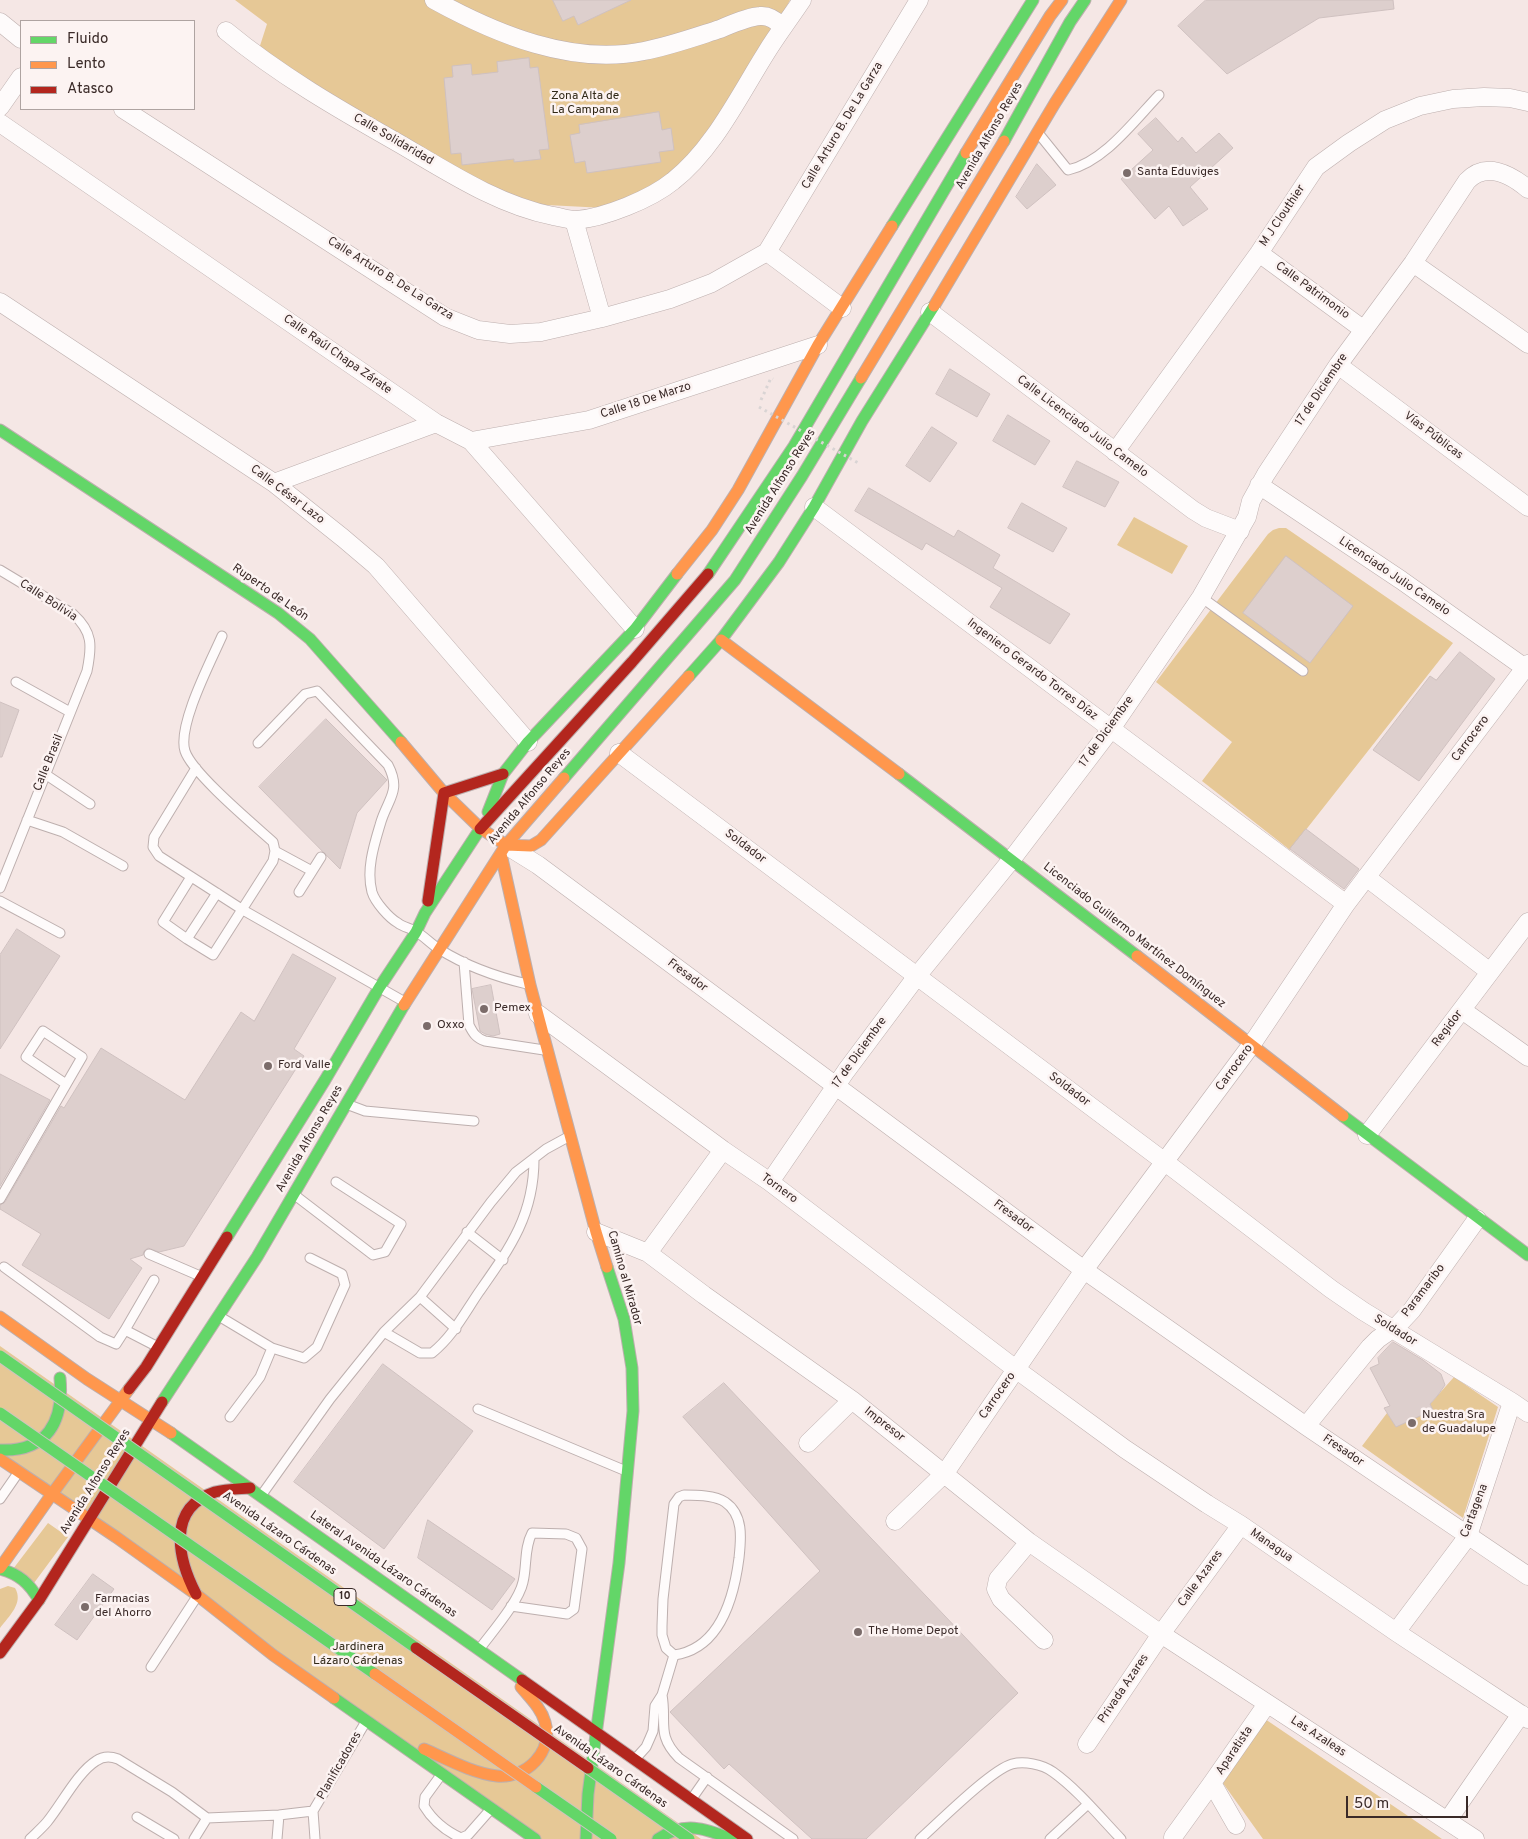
<!DOCTYPE html>
<html>
<head>
<meta charset="utf-8">
<style>
	body { margin:0 }
	#map { position:relative; width:1528px; height:1839px; overflow:hidden; background:#f5e7e5; font-family:Overpass,sans-serif }
	canvas { display:block }
	.legend { position:absolute; left:20px; top:20px; width:175px; height:90px; box-sizing:border-box; background:#fcf3f2; border:1px solid #aea3a1; margin:0; padding:6px 9px; list-style:none; font-size:15px; color:#3a2a28 }
	.legend li { display:flex; align-items:center; gap:10px; height:25px }
	.legend b { width:25px; border:1px solid #aea3a1 }
	.scale { position:absolute; left:1346px; top:1796px; width:122px; height:22px; box-sizing:border-box; border:2px solid #3a2a28; border-top:0; padding-left:6px; font-size:15px; line-height:18px; white-space:nowrap; color:#3a2a28; -webkit-text-stroke:4px #fcf3f2; paint-order:stroke }
</style>
</head>
<body>
<div id="map">
<canvas width="1528" height="1839"></canvas>
<ul class="legend">
<li><b style="height:6px;background:#63d668"></b>Fluido</li>
<li><b style="height:6px;background:#ff974d"></b>Lento</li>
<li><b style="height:6px;background:#b3261e"></b>Atasco</li>
</ul>
<div class="scale">50 m</div>
</div>
<script>
const ctx = document.querySelector('canvas').getContext('2d');
ctx.lineJoin = 'round';
function fill(path, color) {
  ctx.fillStyle = color;
  ctx.fill(path, 'evenodd');
}
function stroke(path, color, width, dash) {
  ctx.strokeStyle = color;
  ctx.lineWidth = width;
  ctx.lineCap = dash ? 'butt' : 'round';
  ctx.setLineDash(dash || []);
  ctx.stroke(path);
}
function drawText(font, color, halo, rows, align = 'center') {
  ctx.font = font + ' Overpass,sans-serif';
  ctx.lineWidth = 5;
  ctx.setLineDash([]);
  ctx.textBaseline = 'middle';
  ctx.strokeStyle = halo;
  ctx.fillStyle = color;
  for (const [text, x, y, turn = 0] of rows) {
    ctx.save();
    ctx.translate(x, y);
    ctx.rotate((+turn || 0) * Math.PI / 180);
    ctx.textAlign = isNaN(turn) ? turn : align;
    if (halo) ctx.strokeText(text, 0, 0);
    ctx.fillText(text, 0, 0);
    ctx.restore();
  }
}
fill(new Path2D(`
	M235,0H790L735,107L680,178L605,208L527,204L403,143L257,55L267,24Z
	M1134,517L1188,546L1172,574L1117,545Z
	M1279,528H1286L1453,643L1290,850L1202,781L1232,742L1156,682L1268,534L1273,530Z
	M0,1346L701,1839H539L0,1454Z
	M1454,1377L1498,1407L1463,1518L1362,1446L1387,1413L1396,1426L1430,1404Z
	M48,1523L68,1537L34,1583L13,1569Z
	M8,1586L15,1588C24,1603 9,1616 0,1628V1589Z
	M1265,1719L1442,1839H1263L1220,1779Z`), '#e6c896');
const building = new Path2D(`
	M553,0H631L578,25L574,16L563,21Z
	M1206,0H1393L1394,9L1319,18L1227,74L1178,26Z
	M529,58L530,68L538,67L549,149L539,150L541,159L514,162V159L462,165L461,153L451,154L444,78L453,77L452,66L471,64L472,75L498,72L497,62Z
	M659,112L662,130L671,128L674,150L659,152L661,162L587,173L585,161L575,163L570,135L580,133L579,125Z
	M1156,118L1178,142L1182,137L1196,153L1219,133L1233,148L1190,187L1208,209L1183,226L1169,206L1155,219L1121,179L1153,150L1138,134Z
	M1037,164L1056,185L1027,209L1016,197Z
	M950,369L990,394L977,417L936,394Z
	M1008,415L1050,441L1035,465L993,441Z
	M932,427L957,443L930,482L906,466Z
	M1077,461L1119,482L1105,507L1063,487Z
	M869,488L954,537L958,530L1000,555L993,568L1070,614L1050,644L990,607L1002,588L926,543L922,550L855,511Z
	M1022,503L1067,528L1053,552L1008,528Z
	M1286,556L1353,606L1310,663L1243,613Z
	M1460,652L1495,679L1419,781L1373,750L1430,676L1436,680Z
	M0,702L19,710L2,757H0Z
	M326,719L387,780L357,813L340,869L259,787Z
	M1306,829L1359,869L1344,889L1290,849Z
	M17,929L60,956L0,1049V955Z
	M293,954L336,978L294,1049L304,1056L184,1246L159,1252L148,1248L144,1251L143,1255L130,1259L142,1268L109,1319L22,1265L41,1234L0,1209V1205L5,1202L61,1106L64,1108L101,1048L185,1100L241,1012L254,1021Z
	M491,985L500,1034L493,1036L485,1034L480,1031L472,989Z
	M0,1074L50,1100L0,1186Z
	M1393,1342L1423,1360L1441,1374L1445,1385L1438,1395L1430,1404L1433,1410L1396,1427L1384,1408L1390,1406L1370,1368L1379,1364L1378,1358Z
	M383,1364L473,1431L384,1549L294,1482Z
	M724,1383L1018,1693L866,1839H812L729,1764L724,1769L670,1712L820,1571L683,1417Z
	M428,1520L515,1579L492,1610L418,1558Z
	M93,1574L114,1589L77,1640L55,1625Z`);
fill(building, '#ddcfcd');
stroke(building, '#cfc1c0', 1);
const lane = new Path2D(`
	M1039,134L1068,170C1104,162 1134,121 1159,95
	M0,570L73,614C93,632 92,646 87,671L0,888
	M1201,597L1303,671
	M16,682L70,712
	M258,743L305,694L317,691L388,765C402,792 387,799 380,825C374,845 366,870 372,892C375,902 389,918 398,923C403,927 410,928 415,931C424,936 431,944 439,949C466,966 497,977 527,984
	M196,768L154,837L153,847L159,856L243,910L403,1001
	M45,774L90,804
	M27,820L63,832L123,866
	M275,851L312,871
	M191,877L163,922L187,939L217,893
	M299,892L321,857
	M0,901L60,933
	M187,939L213,955L273,861L275,851L273,842C253,824 192,773 185,751C177,726 211,661 222,636
	M464,962L469,1025C473,1033 476,1038 485,1041L544,1050
	M349,1105L365,1111L474,1121
	M296,1196L373,1255L385,1252L401,1224L336,1182
	M0,1199L82,1057L43,1031L26,1057L66,1084
	M467,1232L503,1260
	M149,1254L200,1276
	M4,1267L100,1337L116,1344L125,1330L156,1346
	M420,1297L456,1329
	M222,1318L272,1348L260,1377L230,1417
	M125,1330L154,1280
	M384,1332L420,1353H432C453,1336 464,1314 479,1292C510,1248 534,1215 534,1159
	M272,1348L304,1358L317,1347L345,1285L342,1274L310,1258
	M478,1409L626,1471
	M263,1493L330,1399L384,1332L420,1297L491,1202L516,1172L546,1149L568,1137
	M0,1499L18,1473
	M481,1647C493,1631 519,1601 523,1582C527,1566 524,1548 532,1533L566,1534L576,1538L582,1549L574,1609L567,1614L511,1606
	M151,1667L196,1598
	M662,1695C667,1722 656,1735 679,1758L793,1839
	M637,1757L646,1747L650,1738L653,1731L655,1706L662,1695L674,1655L666,1648L662,1635V1626L663,1599L674,1504L679,1497L684,1495C696,1495 715,1495 725,1502C744,1515 741,1539 739,1558C734,1597 720,1649 674,1655
	M441,1775L425,1797L424,1806C433,1821 446,1831 461,1838L468,1835L490,1810
	M693,1797L707,1777
	M313,1811L365,1723
	M313,1811L315,1839
	M137,1817L174,1839
	M30,1839C35,1834 42,1828 47,1822C61,1805 78,1772 96,1761C103,1756 110,1756 118,1759L172,1792L207,1818L279,1815L313,1811
	M194,1839L207,1818
	M277,1839L279,1815
	M920,1839C939,1822 991,1770 1012,1764C1024,1761 1042,1764 1053,1772C1077,1789 1100,1817 1121,1839
	M1050,1839L1088,1804`);
const street = new Path2D(`
	M434,0C496,34 572,66 644,51C670,46 695,37 720,29C732,24 747,17 760,16C769,15 777,21 783,27
	M0,22L21,39
	M226,31C279,75 340,110 400,144C448,172 498,205 553,216C560,217 569,220 576,220C604,218 651,199 673,181C713,150 739,96 766,53C777,35 790,18 802,0
	M0,107L21,77
	M123,109L445,317L478,330L510,334L541,332L602,318L670,299L712,283L767,252L842,308
	M0,123L436,423L471,441L635,629
	M574,220L602,318
	M767,252L919,0
	M1259,253L1364,330
	M1413,263L1528,344
	M0,302L274,483L343,538L376,566L528,742
	M930,312L1193,510L1206,518L1240,531
	M1338,365L1528,507
	M471,441L589,420L818,345
	M1115,452L1259,253L1316,167L1349,143L1385,120L1420,106L1453,99L1484,97L1510,98L1528,102
	M274,483L436,423
	M1259,485L1401,580L1528,670
	M814,507L1346,904
	M619,753L1165,1162L1331,1289L1363,1311L1512,1402L1528,1413
	M509,847L538,865L1084,1270L1306,1426L1528,1576
	M1366,877L1490,972
	M1462,1010L1528,1057
	M538,1014L723,1150L770,1182L1017,1370L1125,1449L1207,1504L1241,1525L1396,1632L1528,1719
	M1367,1135L1528,922
	M770,1182L846,1071L917,976L1012,859L1111,729L1201,597L1247,517L1251,501L1266,474L1338,365L1413,263L1467,181C1486,161 1510,174 1528,189
	M596,1232L648,1253L704,1295L852,1400L1029,1542L1161,1634L1475,1839
	M648,1253L723,1150
	M1306,1426L1370,1347L1378,1339L1398,1325L1412,1310L1477,1219
	M808,1443L852,1400
	M895,1521L945,1473L1084,1270L1252,1044L1346,904L1528,664
	M1029,1542L998,1579L996,1589L1001,1599L1044,1640
	M1396,1632L1468,1536L1512,1402
	M1087,1744L1161,1634L1241,1525
	M1212,1783L1236,1825
	M1448,1820L1521,1714
	M1173,1837L1212,1783L1267,1704`);
const fast = new Path2D(`
	M1004,141L1070,22L1085,0
	M892,226L1033,0
	M0,430L278,613L310,639L401,742
	M708,574L794,446L966,153
	M689,676L721,640L779,562L814,507L862,421L934,306
	M899,774L1137,956
	M564,778L735,580L802,476L861,378
	M488,812L503,774L528,742L635,629L677,574
	M1343,1116L1528,1255
	M227,1237L325,1080L379,988L416,932L425,913L480,829
	M162,1402L257,1257L404,1005
	M171,1433L522,1680
	M0,1450C47,1452 64,1422 60,1378
	M0,1569C19,1574 29,1583 39,1600
	M334,1698L535,1839
	M586,1839L588,1794L619,1563L633,1411L632,1368L624,1319L607,1267
	M658,1839C684,1821 704,1828 732,1839`);
const slow = new Path2D(`
	M966,153L1050,16L1062,0
	M934,306L1055,103L1121,0
	M861,378L1004,141
	M677,574L712,530L738,490L818,345L892,226
	M721,640L899,774
	M401,742L444,793L480,828L506,845L531,846L541,840L689,676
	M501,854L530,985L596,1232L607,1267
	M1137,956L1343,1116
	M404,1005L506,845L564,778
	M0,1317L87,1379L171,1433
	M0,1459L116,1537L197,1595L273,1655L334,1698
	M0,1568L52,1494L129,1389
	M424,1749C447,1759 472,1773 497,1776C526,1779 554,1752 545,1722C541,1708 530,1698 521,1687`);
const jam = new Path2D(`
	M444,793L503,774
	M480,829L632,662L708,574
	M428,901L444,793
	M129,1389L146,1367L227,1237
	M196,1594C178,1559 166,1508 215,1492C226,1489 238,1489 250,1488
	M0,1653L39,1600L162,1402
	M522,1680L747,1839`);
stroke(lane, '#bdafae', 11);
stroke(street, '#bdafae', 19);
stroke(fast, '#bdafae', 13);
stroke(slow, '#bdafae', 13);
stroke(jam, '#bdafae', 13);
stroke(new Path2D(`
	M761,400L771,378L773,379`), '#d9d4d4', 3, [2.5, 4]);
stroke(lane, '#fefbfb', 9);
stroke(street, '#fefbfb', 18);
stroke(fast, '#63d668', 11);
stroke(slow, '#ff974d', 11);
stroke(jam, '#b3261e', 11);
const fastBridge = new Path2D(`
	M0,1356L416,1648
	M0,1413L375,1674
	M588,1768L689,1839
	M536,1787L611,1839`);
const slowBridge = new Path2D(`
	M375,1674L536,1787`);
const jamBridge = new Path2D(`
	M416,1648L588,1768`);
stroke(fastBridge, '#ccc4c2', 13, []);
stroke(slowBridge, '#ccc4c2', 13, []);
stroke(jamBridge, '#ccc4c2', 13, []);
stroke(new Path2D(`
	M759,407L860,464`), '#d9d4d4', 3, [2.5, 4]);
stroke(fastBridge, '#63d668', 11);
stroke(slowBridge, '#ff974d', 11);
stroke(jamBridge, '#b3261e', 11);
for (const [x, y, r, color] of [
	[1127,173,5,"#7b6c6a"],
	[484,1009,5,"#7b6c6a"],
	[427,1026,5,"#7b6c6a"],
	[268,1066,5,"#7b6c6a"],
	[1412,1423,5,"#7b6c6a"],
	[85,1607,5,"#7b6c6a"],
	[858,1632,5,"#7b6c6a"]
]) {
  const dot = new Path2D();
  dot.arc(x, y, r, 0, 2 * Math.PI);
  ctx.fillStyle = color;
  ctx.fill(dot);
  stroke(dot, '#fcf3f2', 2);
}
for (const [x, y, w] of [
	[345,1597,22]
]) {
  const box = new Path2D();
  box.roundRect(x - w / 2, y - 8.5, w, 17, 4);
  ctx.fillStyle = '#fcf3f2';
  ctx.fill(box);
  stroke(box, '#3a2a28', 1);
}
drawText('bold 11px', '#3a2a28', null, [
	["10",345,1597]
]);
drawText('12px', '#302817', '#fcf3f2', [
	["Zona Alta de",585,97],
	["La Campana",585,111],
	["Jardinera",358,1648],
	["Lázaro Cárdenas",358,1662]
]);
drawText('12px', '#3a2a28', '#fcf3f2', [
	["Calle Arturo B. De La Garza",843,126,-59],
	["Avenida Alfonso Reyes",990,136,-60],
	["Calle Solidaridad",393,140,30],
	["M J Clouthier",1283,216,-56],
	["Calle Arturo B. De La Garza",390,279,32],
	["Calle Patrimonio",1312,291,36],
	["Calle Raúl Chapa Zárate",337,355,35],
	["17 de Diciembre",1322,390,-56],
	["Calle 18 De Marzo",646,401,-18],
	["Calle Licenciado Julio Camelo",1082,427,37],
	["Vías Públicas",1433,436,37],
	["Avenida Alfonso Reyes",781,482,-58],
	["Calle César Lazo",287,495,37],
	["Licenciado Julio Camelo",1394,577,34],
	["Ruperto de León",270,593,35],
	["Calle Bolivia",48,601,33],
	["Ingeniero Gerardo Torres Díaz",1032,670,37],
	["17 de Diciembre",1107,732,-54],
	["Carrocero",1471,739,-53],
	["Calle Brasil",49,763,-68],
	["Avenida Alfonso Reyes",530,797,-50],
	["Soldador",745,847,37],
	["Licenciado Guillermo Martínez Domínguez",1134,936,38],
	["Fresador",687,976,37],
	["Regidor",1448,1029,-53],
	["17 de Diciembre",860,1053,-54],
	["Carrocero",1235,1068,-54],
	["Soldador",1069,1090,37],
	["Avenida Alfonso Reyes",310,1139,-60],
	["Tornero",779,1189,36],
	["Fresador",1013,1217,37],
	["Camino al Mirador",624,1278,74],
	["Paramaribo",1424,1291,-53],
	["Soldador",1395,1331,32],
	["Carrocero",998,1396,-55],
	["Impresor",884,1425,38],
	["Fresador",1343,1451,34],
	["Avenida Alfonso Reyes",96,1482,-58],
	["Cartagena",1475,1511,-69],
	["Avenida Lázaro Cárdenas",279,1534,35],
	["Managua",1271,1546,35],
	["Lateral Avenida Lázaro Cárdenas",383,1565,35],
	["Calle Azares",1201,1579,-54],
	["Privada Azares",1124,1689,-56],
	["Las Azaleas",1318,1737,33],
	["Aparatista",1235,1751,-56],
	["Planificadores",340,1766,-60],
	["Avenida Lázaro Cárdenas",610,1767,35]
]);
drawText('12px', '#3a2a28', '#fcf3f2', [
	["Santa Eduviges",1137,173],
	["Pemex",494,1009],
	["Oxxo",437,1026],
	["Ford Valle",278,1066],
	["Nuestra Sra",1422,1416],
	["de Guadalupe",1422,1430],
	["Farmacias",95,1600],
	["del Ahorro",95,1614],
	["The Home Depot",868,1632]
], 'left');
</script>
</body>
</html>
